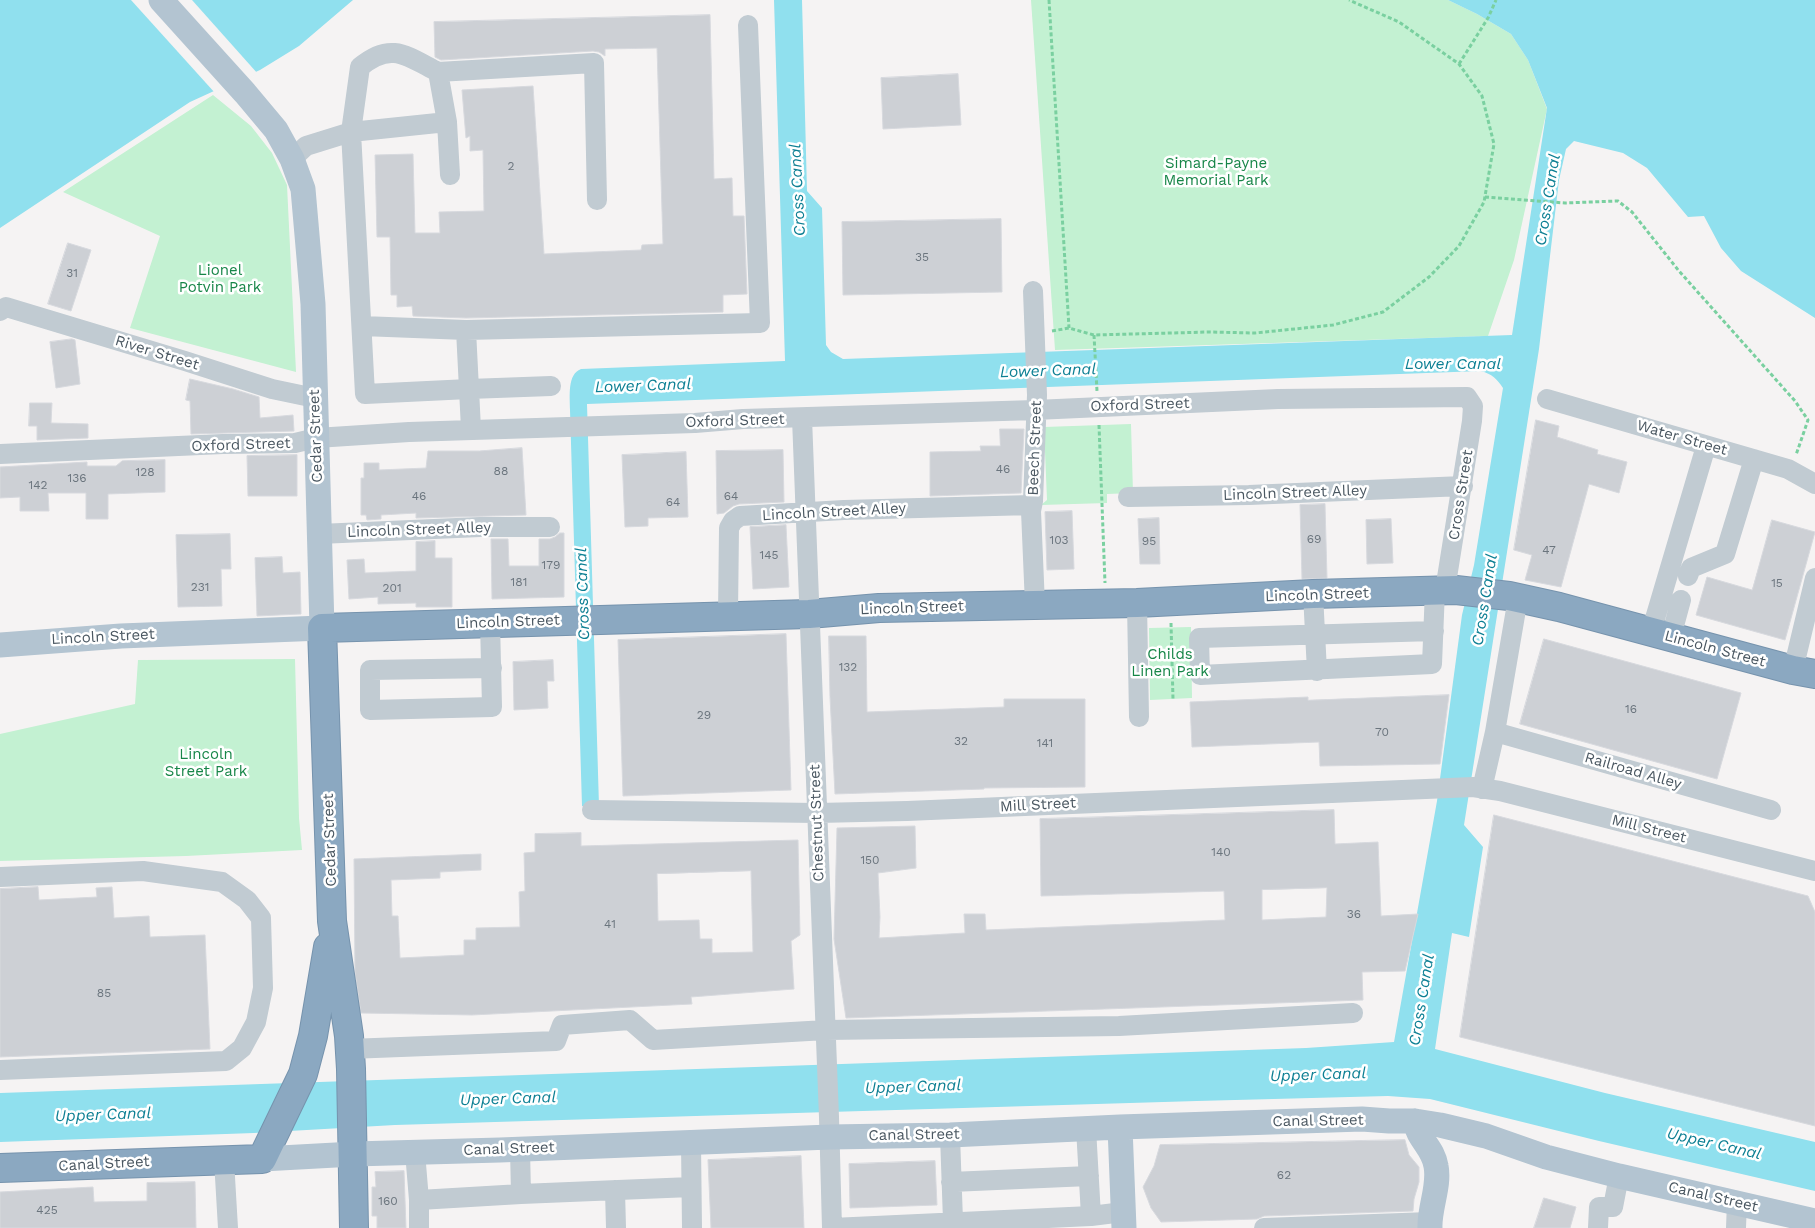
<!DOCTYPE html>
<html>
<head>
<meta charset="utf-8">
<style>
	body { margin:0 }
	canvas { display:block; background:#f5f3f3 }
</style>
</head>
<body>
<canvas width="1815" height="1228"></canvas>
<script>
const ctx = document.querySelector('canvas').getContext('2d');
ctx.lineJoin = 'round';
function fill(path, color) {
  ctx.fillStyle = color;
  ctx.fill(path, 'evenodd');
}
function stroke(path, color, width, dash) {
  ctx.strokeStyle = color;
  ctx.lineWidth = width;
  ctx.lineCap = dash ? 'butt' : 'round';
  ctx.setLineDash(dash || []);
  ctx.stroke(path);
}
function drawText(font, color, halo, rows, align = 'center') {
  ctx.font = font + ' "Work Sans",sans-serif';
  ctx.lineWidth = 5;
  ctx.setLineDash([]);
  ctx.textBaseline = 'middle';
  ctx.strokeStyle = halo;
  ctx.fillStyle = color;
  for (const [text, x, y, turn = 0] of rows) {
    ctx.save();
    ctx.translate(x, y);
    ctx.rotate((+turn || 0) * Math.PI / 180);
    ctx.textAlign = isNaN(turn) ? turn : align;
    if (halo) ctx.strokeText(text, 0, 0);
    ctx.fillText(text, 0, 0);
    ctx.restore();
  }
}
fill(new Path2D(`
	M1031,0H1448L1477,14L1511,34L1528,60L1547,109L1514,260L1488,336L1055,350Z
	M213,95L251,126L272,153L287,185L296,372L130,328L160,236L63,192Z
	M1131,424L1133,493L1107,494V503L1041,505L1047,500L1044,427Z
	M1191,627L1192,698L1150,700L1149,628Z
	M295,659L299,818L302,850L186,856L0,861V734L135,704L138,660Z`), '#c3f1d2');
fill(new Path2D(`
	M0,0H353L299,46L260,70L190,102L0,228Z
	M774,0H802L807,191L822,208L826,345L831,352L843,359L1512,335L1547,108L1528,60L1511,34L1477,14L1448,0H1815V318L1741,271L1721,248L1704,216L1688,217L1647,168L1623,153L1574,141L1566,149L1559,180L1539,349L1464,825L1483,847L1469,937L1452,933L1435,1049L1605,1093L1815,1142V1191L1599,1141L1430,1099L1388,1096L1197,1101L395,1125L254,1133L0,1142V1093L1306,1048L1394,1042L1437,801L1462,615L1474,565L1503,388C1497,379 1492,374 1481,371L587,404L599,806H582L570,410C570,397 567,374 581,369L785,361Z`), '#90e0ee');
fill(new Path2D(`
	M131,0H192L258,74L215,93Z`), '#f5f3f3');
const building = new Path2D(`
	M710,15L714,179L732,178L733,216H744L747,294L723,295V312L466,318L413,316L412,306L397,307V295H391L390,237H377L375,155L413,154L415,233H440L439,212L484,211L483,150L470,151V136L466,138L462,90L533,86L544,254L641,250L642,245L663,244L657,48L605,49V56L599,52L593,51L441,60L435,57L434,22Z
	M958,74L961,125L883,129L881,78Z
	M1001,219L1002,292L843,295L842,222Z
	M68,243L91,250L71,311L48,304Z
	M72,339L75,340L80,384L56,388L50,342Z
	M190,379L233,389L259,397L260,418L293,415L294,431L191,434L190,401L186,400Z
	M30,403H52L51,423L88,424V438L37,440V426H29Z
	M1536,420L1559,426L1557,437L1598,450L1597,454L1627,462L1619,493L1589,484L1561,587L1525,580L1532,555L1514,550Z
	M1000,429H1024L1021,493L930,496V452L981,451L980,446H1000Z
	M522,448L526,515L416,518V513L381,515V519L367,520L366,515H361V478H364V463H379V470L426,468L428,451H479Z
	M783,450L784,502L739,504L733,506L724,513L717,514L716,451Z
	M686,452L688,517L648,518V526L625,527L622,455Z
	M297,455V496H248L247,456Z
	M165,460V492L108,494V519H86V493H48L49,511H20V497L0,498V467L87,462V466H116L122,461Z
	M1325,504L1327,578L1302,579L1300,505Z
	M1072,511L1074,569L1047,570L1045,512Z
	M1159,518L1160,564H1140L1138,519Z
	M1391,519L1393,563L1367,564L1366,520Z
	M1772,520L1815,532L1785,640L1696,615L1707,577L1752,590Z
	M786,525L789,587L753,589L750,527Z
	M560,533H564V597L492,599L491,539H508L509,566H539V539H550L555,537Z
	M230,534L231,569H221L222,606L178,607L176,535Z
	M435,541V558H452V607H416V603L378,604V597L349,599L347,560L364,559L365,573L416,571V542Z
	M282,557L283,573L300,572L301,614L257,616L255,558Z
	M786,634L791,790L623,796L618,640Z
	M829,636H866L867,712L1004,707V699H1085V787L984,788V789L835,794L830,697Z
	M1544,639L1741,693L1717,779L1520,724Z
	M553,660L554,681H547L548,708L514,710L513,662Z
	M1449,695L1440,764L1320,766L1319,742L1192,747L1190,702L1308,697V700Z
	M1334,810L1335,844L1378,842L1381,916L1418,914L1405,971L1362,972L1363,1000L846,1018L834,939L837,828L915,826L916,868L878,873L880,917L879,938L965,933L964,914H985L986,930L1225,920L1224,891L1041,896L1040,819ZM1327,888L1326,917L1262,920V890Z
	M1494,815L1808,896L1815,912V1126L1460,1037Z
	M581,833V846L798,840L800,935L791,941L794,989L691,997L692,1004L472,1015L361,1013L355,972L354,859L481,854V870L440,872V878L391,880L392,916H398L400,958L464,955V940H476V928L520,927L519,892L525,891L524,853L535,852V834ZM751,871L753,952L712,953V939H700L699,920L658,921L657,874Z
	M38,887L39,900L97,897L96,888L112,887L114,918L149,916L150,937L205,935L210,1049L0,1057V889Z
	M1405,1140L1409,1155L1419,1167V1182L1414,1199L1413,1211L1264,1216L1257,1219L1161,1222L1151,1208L1143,1187L1154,1166L1160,1145Z
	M801,1156L804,1228H711L708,1160Z
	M935,1161L937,1205L850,1208L849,1164Z
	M404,1171L406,1228H377V1216H372V1187H376L375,1172Z
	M195,1182L196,1228H0V1192L93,1187L94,1202L147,1201V1183Z
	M1544,1198L1576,1207L1570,1228H1534Z`);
fill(building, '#cdd0d5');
stroke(building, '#d7d9de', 1);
const highway = new Path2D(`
	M0,1168L262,1159L303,1074L313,1036L328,947
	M354,1228L351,1069L349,1036L332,921L322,628L809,614L879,608L1137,603L1313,594L1456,590L1509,596L1559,607L1793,670L1815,674`);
stroke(highway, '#7693ad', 30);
stroke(new Path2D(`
	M1049,0L1069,328
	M1459,64L1488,18L1496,0
	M1485,197L1565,203L1618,201L1632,212L1679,271L1795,401L1808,420L1796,455
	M1052,331L1069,328L1094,335L1209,332L1255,333L1333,325L1383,312L1429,277L1459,246L1484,202L1494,144L1482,96L1459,64L1399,22L1349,0
	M1094,335L1097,391
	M1099,425L1105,583
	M1171,623L1173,699`), '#7ad0a0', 3, [4, 2.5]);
stroke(new Path2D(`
	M438,72L594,63L597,200
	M447,122L438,72C407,56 391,41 360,67L351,132L447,122L450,175
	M292,159L306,146L351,132L365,394L469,389L471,429
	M1033,291L1037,395L1033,501L1031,511L1035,605
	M0,311L6,307L185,361L272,389L315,398
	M362,326L466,330L469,389L551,386
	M466,330L760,323L748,25
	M1547,399L1788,469L1815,484
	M802,418L829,1117L832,1228
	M0,454L223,444L295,443L316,438L409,432L695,423L743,419L1035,410L1278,399L1467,397L1473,406L1472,421L1445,590
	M1128,497L1249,495L1463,486
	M319,534L480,527H550
	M1688,576L1691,568L1725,554L1754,459
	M1313,594L1317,671
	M1137,603L1139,717
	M728,615L729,528L733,521L740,516L844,510L1032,505
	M490,622L492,707L370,710V670L492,668
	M1434,631L1199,638L1200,675L1432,664L1435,590
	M1651,632L1706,446
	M1671,637L1681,600
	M1793,670L1815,578
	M1495,732L1771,810
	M1482,789L1495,732L1518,598
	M592,810L817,813L907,811L1473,787L1500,791L1815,871
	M0,877L143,871L222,882L247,900L261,918L263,988L256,1022L242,1048L226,1061L0,1070
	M349,1049L556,1041L562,1025L630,1020L653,1040L826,1030L1119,1026L1353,1013
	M1086,1128L1091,1216
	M950,1135L953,1221
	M691,1143L692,1228
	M520,1149L521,1194L691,1187
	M415,1152L419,1200L521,1194
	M224,1160L228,1228
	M951,1182L1089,1176
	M615,1190L616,1228
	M419,1228V1200
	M832,1228L1091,1216L1123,1212
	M1264,1228L1430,1222
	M1598,1228L1599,1207H1613L1619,1176
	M1736,1228L1737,1202`), '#c1cbd2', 20);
stroke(new Path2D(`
	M0,645L121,636L322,628L313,304L303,189L292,159L276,130L245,93L161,0
	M1415,1121C1418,1140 1433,1147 1436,1166C1440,1186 1429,1208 1430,1228
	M1120,1127L1124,1228
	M262,1159L354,1154L500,1150L830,1137L950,1135L1120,1127L1362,1119L1389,1121H1415L1440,1125L1486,1136L1546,1157L1619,1176L1815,1221`), '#b3c4d1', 25);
stroke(highway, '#8ba8c1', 28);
drawText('12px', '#6b757e', null, [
	["2",511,166],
	["35",922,257],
	["31",72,273],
	["46",1003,469],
	["88",501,471],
	["128",145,472],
	["136",77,478],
	["142",38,485],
	["46",419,496],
	["64",731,496],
	["64",673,502],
	["69",1314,539],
	["103",1059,540],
	["95",1149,541],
	["47",1549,550],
	["145",769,555],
	["179",551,565],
	["181",519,582],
	["15",1777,583],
	["231",200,587],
	["201",392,588],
	["132",848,667],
	["16",1631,709],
	["29",704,715],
	["70",1382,732],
	["32",961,741],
	["141",1045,743],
	["140",1221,852],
	["150",870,860],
	["36",1354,914],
	["41",610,924],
	["85",104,993],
	["62",1284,1175],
	["160",388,1201],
	["425",47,1210]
]);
drawText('15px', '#178648', '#fff', [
	["Simard-Payne",1216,164],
	["Memorial Park",1216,181],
	["Lionel",220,271],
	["Potvin Park",220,288],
	["Childs",1170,655],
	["Linen Park",1170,672],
	["Lincoln",206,755],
	["Street Park",206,772]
]);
drawText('15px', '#4a5761', '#fff', [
	["River Street",157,353,17],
	["Oxford Street",1140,405,-2],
	["Oxford Street",735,421,-2],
	["Cedar Street",316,436,-92],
	["Water Street",1682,438,16],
	["Oxford Street",241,445,-2],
	["Beech Street",1035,448,-88],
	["Lincoln Street Alley",1295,493,-2],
	["Cross Street",1461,495,-81],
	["Lincoln Street Alley",834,512,-3],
	["Lincoln Street Alley",419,530,-2],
	["Lincoln Street",1317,595,-2],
	["Lincoln Street",912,608,-2],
	["Lincoln Street",508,622,-2],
	["Lincoln Street",103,637,-3],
	["Lincoln Street",1715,649,15],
	["Railroad Alley",1633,771,16],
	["Mill Street",1038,805,-3],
	["Chestnut Street",817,823,-92],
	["Mill Street",1649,829,14],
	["Cedar Street",330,840,-92],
	["Canal Street",1318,1121,-1],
	["Canal Street",914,1135,-1],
	["Canal Street",509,1149,-2],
	["Canal Street",104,1164,-3],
	["Canal Street",1713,1197,13]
]);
drawText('italic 16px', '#0c7f93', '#fff', [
	["Cross Canal",798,190,-93],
	["Cross Canal",1548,200,-81],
	["Lower Canal",1453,364],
	["Lower Canal",1048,371,-2],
	["Lower Canal",643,386,-2],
	["Cross Canal",583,594,-92],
	["Cross Canal",1485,600,-81],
	["Cross Canal",1422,1000,-81],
	["Upper Canal",1318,1075,-2],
	["Upper Canal",913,1087,-2],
	["Upper Canal",508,1099,-2],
	["Upper Canal",103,1115,-2],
	["Upper Canal",1714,1144,13]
]);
</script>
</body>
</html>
